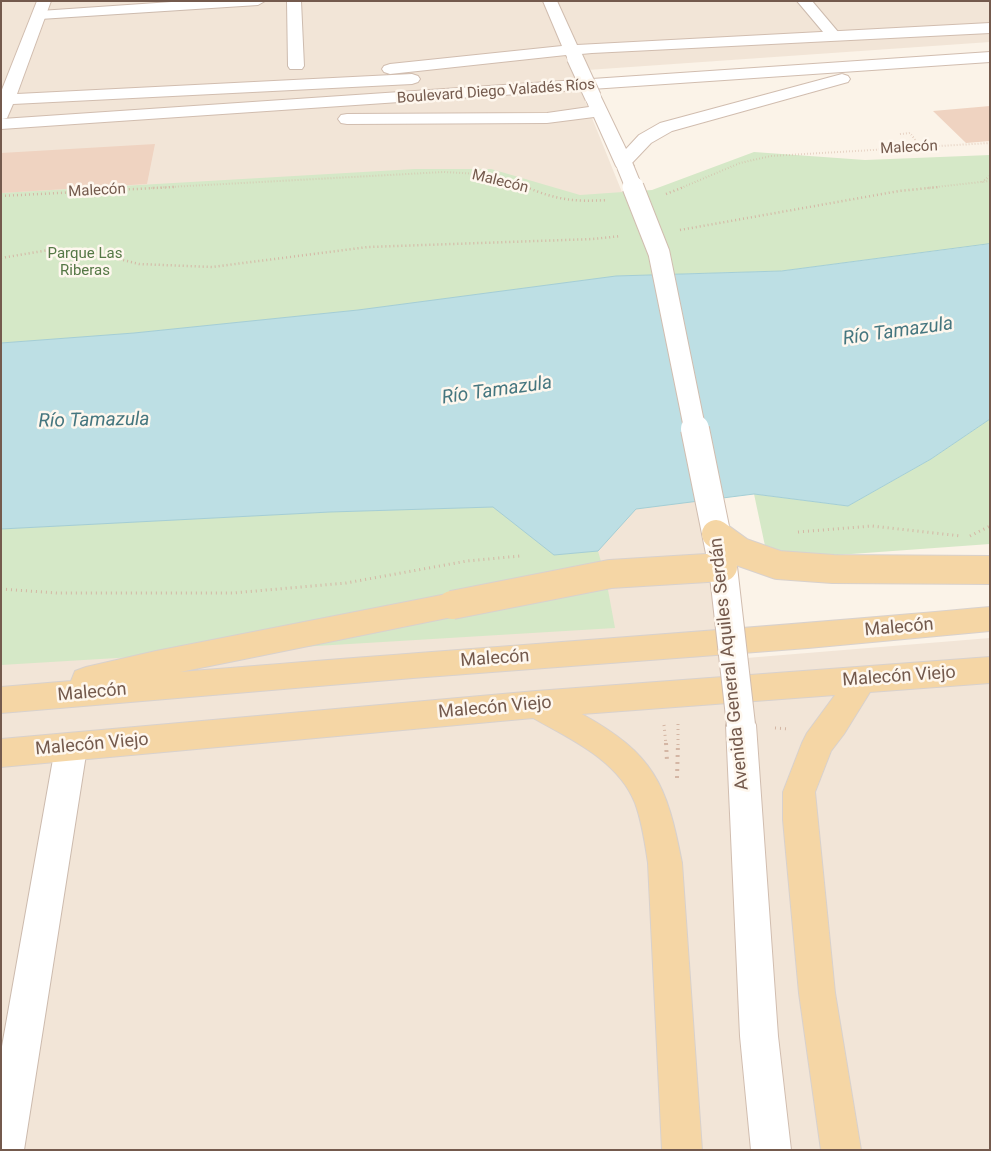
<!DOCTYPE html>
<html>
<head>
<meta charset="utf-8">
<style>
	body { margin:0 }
	#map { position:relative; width:991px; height:1151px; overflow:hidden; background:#fbf3e8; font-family:Roboto,sans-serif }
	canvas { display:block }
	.frame { position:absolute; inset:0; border:2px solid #745a4d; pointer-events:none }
</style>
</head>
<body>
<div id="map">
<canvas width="991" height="1151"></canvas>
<div class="frame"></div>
</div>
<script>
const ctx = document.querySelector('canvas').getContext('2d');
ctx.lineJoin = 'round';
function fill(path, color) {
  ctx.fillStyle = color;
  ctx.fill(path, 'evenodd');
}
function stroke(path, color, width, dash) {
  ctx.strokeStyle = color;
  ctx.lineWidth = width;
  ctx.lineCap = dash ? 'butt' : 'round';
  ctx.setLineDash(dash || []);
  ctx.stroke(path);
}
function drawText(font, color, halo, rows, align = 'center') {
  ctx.font = font + ' Roboto,sans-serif';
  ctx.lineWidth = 5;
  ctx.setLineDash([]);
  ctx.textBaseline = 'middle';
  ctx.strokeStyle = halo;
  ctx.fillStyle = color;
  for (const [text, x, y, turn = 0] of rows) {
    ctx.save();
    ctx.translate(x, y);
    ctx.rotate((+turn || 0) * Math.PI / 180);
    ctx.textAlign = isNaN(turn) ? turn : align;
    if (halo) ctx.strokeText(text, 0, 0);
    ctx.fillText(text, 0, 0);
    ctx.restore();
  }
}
fill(new Path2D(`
	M1,1H990V42L573,71L647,254L705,524L722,660L990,638V1150H1Z`), '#f2e5d7');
fill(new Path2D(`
	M754,152L865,160L990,155V244L781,271L616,276L358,310L134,333L1,343V193L415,169H491L580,195L652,190Z
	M990,419V544L768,560L754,494L848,506L931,459Z
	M493,507L554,555L598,551L606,579L615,628L1,665V529L330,512Z`), '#d5e8c7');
const water = new Path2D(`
	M990,244V419L931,459L848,506L754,494L636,509L598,551L554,555L493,507L330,512L1,529V343L134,333L358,310L616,276L781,271Z`);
fill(water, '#bddfe4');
stroke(water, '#a4ced5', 1);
fill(new Path2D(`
	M990,106V141L966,143L933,111Z
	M155,144L147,184L1,193V153Z`), '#efd3c1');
const street = new Path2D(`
	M186,1H265L258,5L40,19L35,18L33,15L35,12L40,11Z
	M287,1H301L304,66L302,69H290L288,66Z
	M797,1H812L839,33L842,36L839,39H829Z
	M71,734L82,738L87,748L24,1150H1V1052L55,748L60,738Z`);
const secondary = new Path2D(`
	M37,1H51L17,94L412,74L418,76L420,79L418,82L412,84L13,104L7,118L2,119L990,52V62L1,129V92Z
	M543,1H557L577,45L990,23V33L592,53L581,54L583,58L581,61H569L566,55L390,74L384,72L382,69L384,66L390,64L562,46Z
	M842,74L848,76L850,79L848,82L672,131L651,143L632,163L634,166L631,170L625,171L619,170L616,166L594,117L547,123L347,124L341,123L338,119L341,115L347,114L547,113L589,107L585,97L587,93H599L601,97L626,149L639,135L660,123Z
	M741,711L752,715L756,725L778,1036L791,1150H751L740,1036L726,725L730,715Z`);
const primary = new Path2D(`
	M452,593L462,597L466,605L462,613L452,617L180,672C450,649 720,632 990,607V631L808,648L413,678L1,713V687L71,681L75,671L86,667L156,651Z
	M990,657V683L870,692L844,734L831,751L815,792L835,993L861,1150H821L799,993L783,820V792L802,743L807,733L835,695L582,714C654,754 667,784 682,863L702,1150H662L648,863C645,843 642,822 635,803C618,760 570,739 533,718L1,767V739L536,691Z`);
stroke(street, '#cdbbae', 2);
stroke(secondary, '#d1bdaf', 2);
stroke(primary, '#d8d1cd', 2);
stroke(new Path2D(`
	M900,134L910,133L921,147
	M982,182L990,176
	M151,188L444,172L480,174L529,188
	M681,188L740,163L771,156L990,143
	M927,188L990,181`), '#d4b6a4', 2, [0.5, 2.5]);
stroke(new Path2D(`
	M526,187C557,200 574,202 608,200
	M666,194L684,187
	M1,196L174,187
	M680,230L899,191L939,187
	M1,258L55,249L94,253L139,264L212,267L368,247L593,239L621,236`), '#d4b6a4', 2.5, [1, 3]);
stroke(new Path2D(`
	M798,532L872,526L961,536
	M970,536L990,526
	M1,589L57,593H233L346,583L467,561L520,556
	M664,725L666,745
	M775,728L789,729
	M678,745V724`), '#d4b6a4', 3, [1, 4]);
stroke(new Path2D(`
	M666,743L667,761
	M677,778L678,743`), '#d4b6a4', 4, [2, 5]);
fill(street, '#fff');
fill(secondary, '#fff');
fill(primary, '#f5d6a5');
const secondaryBridgeFar2 = new Path2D(`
	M575,58L593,97
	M625,166L634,188`);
const secondaryBridgeFar1 = new Path2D(`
	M633,187L659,253L695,430`);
const secondaryBridge = new Path2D(`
	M695,429L723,567L741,725`);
const primaryBridge = new Path2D(`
	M716,534L741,552L778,565L833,569L990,570
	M452,605L610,574L723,567`);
stroke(secondaryBridgeFar2, '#d1bdaf', 18, []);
stroke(secondaryBridgeFar1, '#d1bdaf', 23, []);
stroke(secondaryBridge, '#d1bdaf', 30, []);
stroke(primaryBridge, '#d8d1cd', 30, []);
stroke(secondaryBridgeFar2, '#fff', 16);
stroke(secondaryBridgeFar1, '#fff', 21);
stroke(secondaryBridge, '#fff', 28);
stroke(primaryBridge, '#f5d6a5', 28);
drawText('15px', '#745a4d', '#fef7ee', [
	["Boulevard Diego Valadés Ríos",496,92,-4],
	["Malecón",909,148,-3],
	["Malecón",500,182,14],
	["Malecón",97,191,-3]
]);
drawText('15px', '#557846', '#fef7ee', [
	["Parque Las",85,254],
	["Riberas",85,271]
]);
drawText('18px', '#745a4d', '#fef7ee', [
	["Malecón",899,628,-5],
	["Malecón",495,659,-4],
	["Avenida General Aquiles Serdán",730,664,-96],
	["Malecón Viejo",899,677,-4],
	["Malecón",92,693,-5],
	["Malecón Viejo",495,708,-5],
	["Malecón Viejo",92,745,-5]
]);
drawText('italic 19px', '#45767f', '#fef7ee', [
	["Río Tamazula",898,332,-8],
	["Río Tamazula",497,391,-8],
	["Río Tamazula",94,421,-1]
]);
</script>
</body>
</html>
